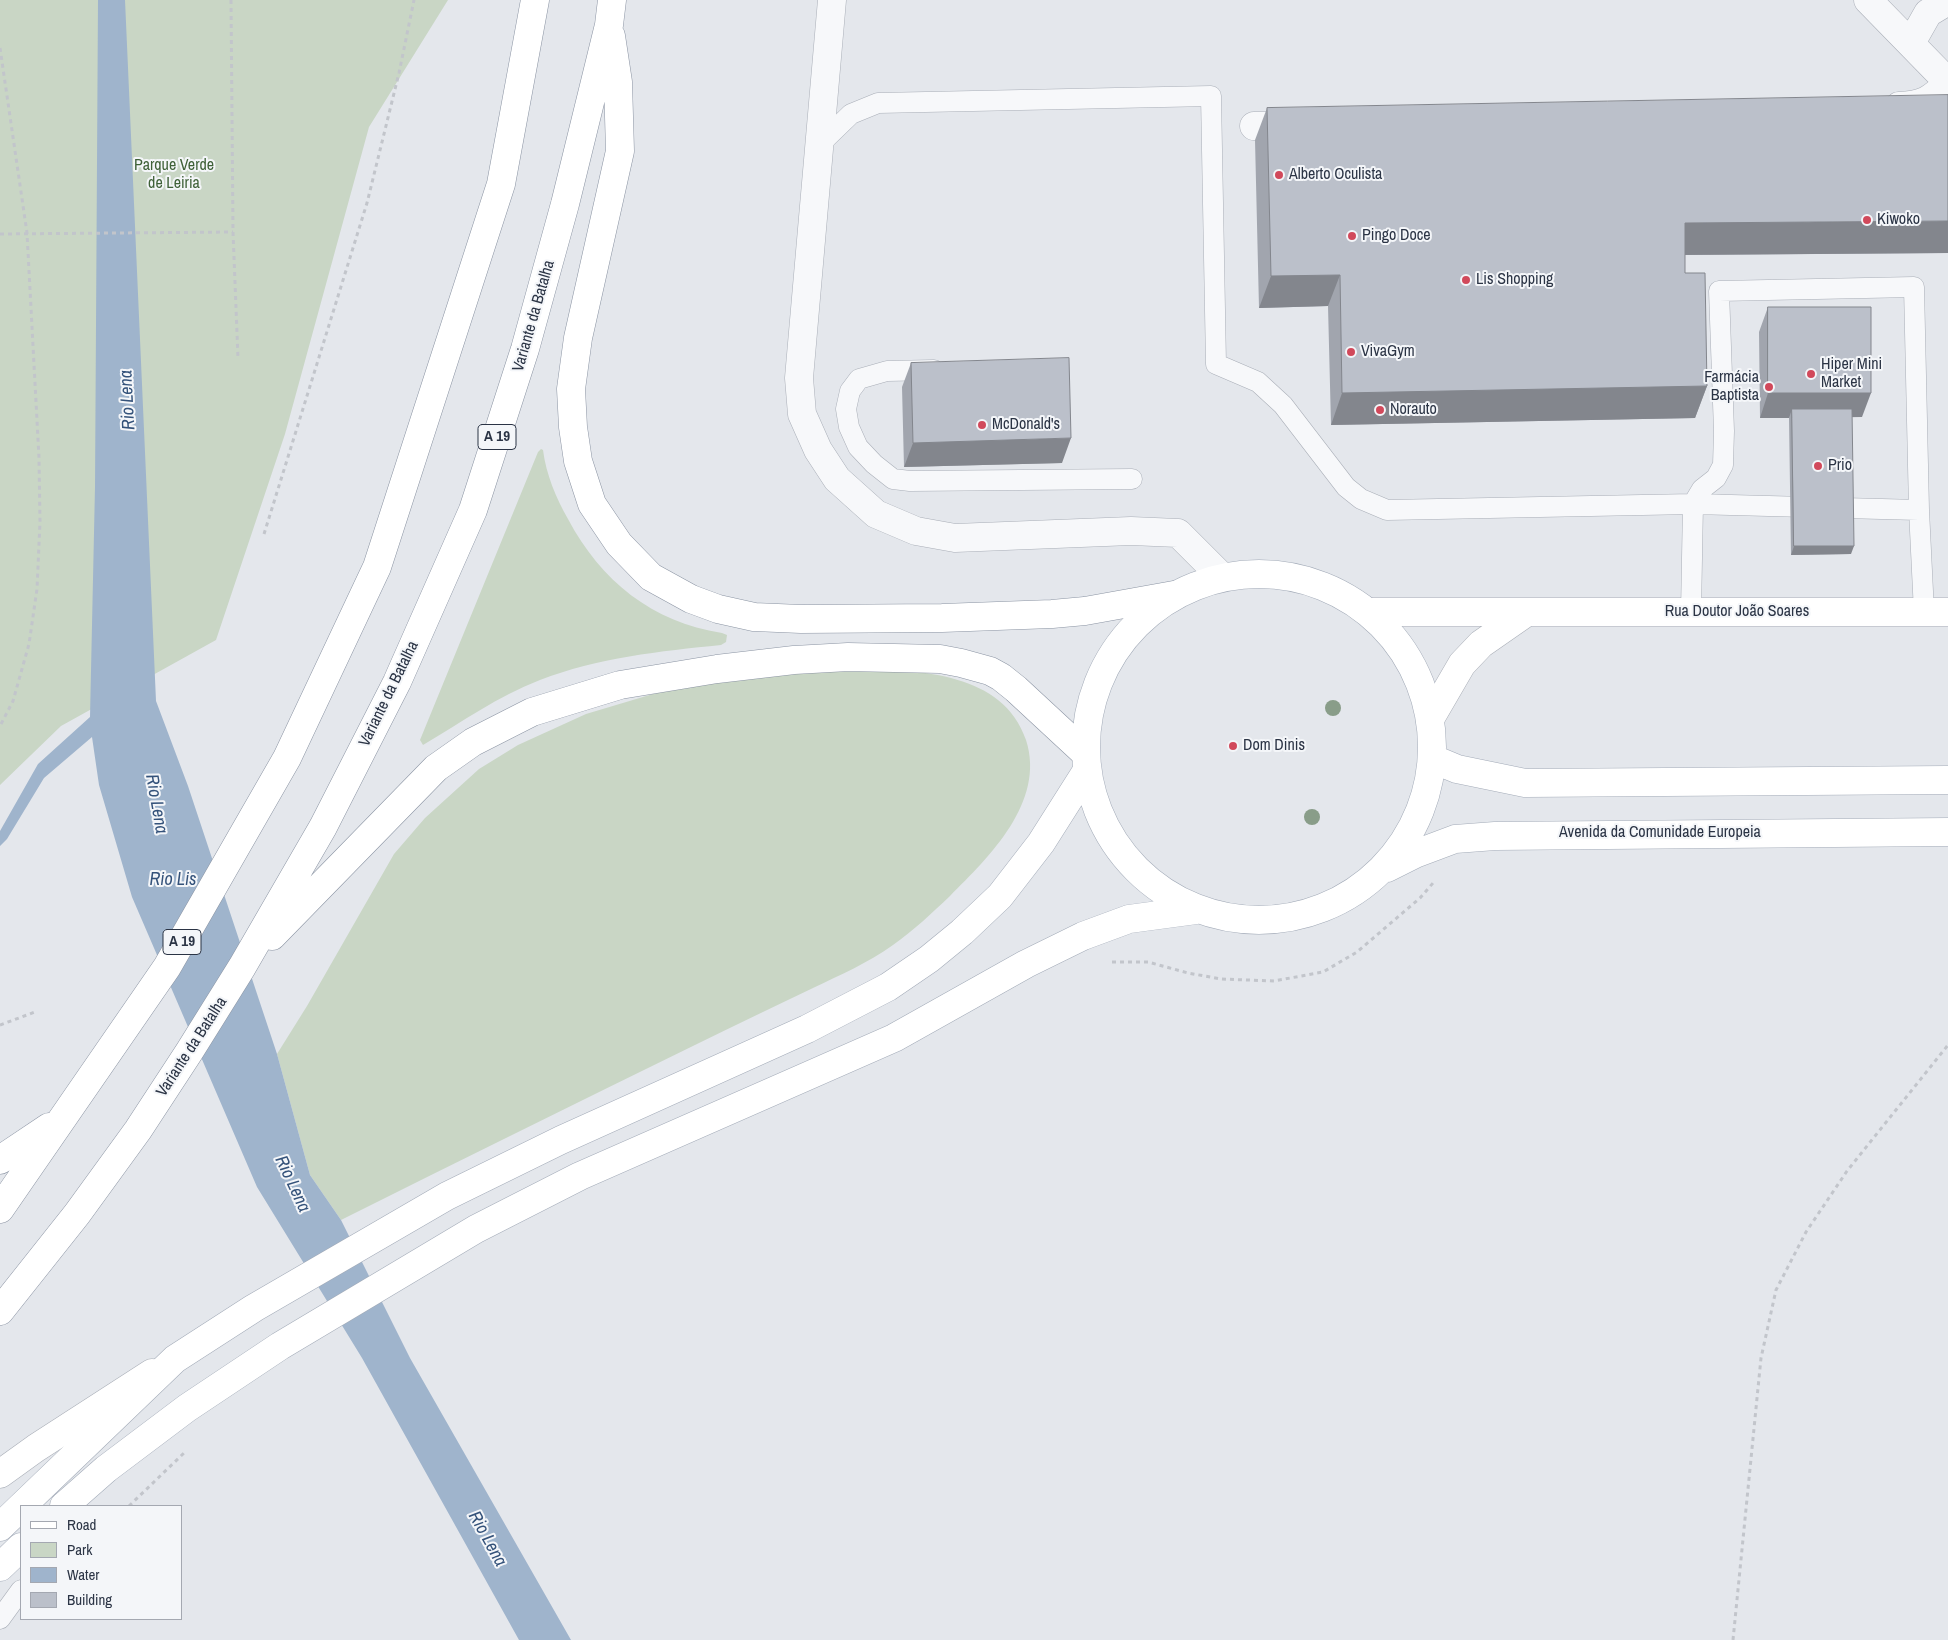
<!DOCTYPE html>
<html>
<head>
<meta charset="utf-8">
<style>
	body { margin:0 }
	#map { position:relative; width:1948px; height:1640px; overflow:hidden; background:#e4e7ec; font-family:"Archivo Narrow",sans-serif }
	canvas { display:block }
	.legend { position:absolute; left:20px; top:1505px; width:162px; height:115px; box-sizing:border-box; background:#f4f6f9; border:1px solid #a4a8b1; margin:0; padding:6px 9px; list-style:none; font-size:15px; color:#2b3445 }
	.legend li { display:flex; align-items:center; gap:10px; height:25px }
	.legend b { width:25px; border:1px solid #a4a8b1 }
</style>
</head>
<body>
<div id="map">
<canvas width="1948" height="1640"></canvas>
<ul class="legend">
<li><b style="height:6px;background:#fff"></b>Road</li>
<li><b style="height:14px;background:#c9d6c5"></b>Park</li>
<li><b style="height:14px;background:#9fb4cc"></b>Water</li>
<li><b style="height:14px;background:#bbc0ca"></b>Building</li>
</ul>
</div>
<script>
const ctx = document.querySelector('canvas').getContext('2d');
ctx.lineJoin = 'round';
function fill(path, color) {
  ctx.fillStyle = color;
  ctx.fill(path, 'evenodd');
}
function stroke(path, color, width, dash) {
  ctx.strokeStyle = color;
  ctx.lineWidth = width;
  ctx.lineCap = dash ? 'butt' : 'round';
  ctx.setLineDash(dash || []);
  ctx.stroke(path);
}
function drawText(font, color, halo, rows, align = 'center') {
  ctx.font = font + ' "Archivo Narrow",sans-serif';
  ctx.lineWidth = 4;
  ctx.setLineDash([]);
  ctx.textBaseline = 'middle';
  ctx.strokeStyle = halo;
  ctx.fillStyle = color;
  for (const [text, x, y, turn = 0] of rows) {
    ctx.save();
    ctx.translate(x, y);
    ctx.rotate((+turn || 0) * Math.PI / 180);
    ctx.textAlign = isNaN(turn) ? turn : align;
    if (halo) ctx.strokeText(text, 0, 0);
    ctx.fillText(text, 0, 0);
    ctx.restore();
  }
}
fill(new Path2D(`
	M0,0H448L369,127L285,434L216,640L61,726L0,785Z
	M541,449L543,450C546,474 556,498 568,519C601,581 652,622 722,633L727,635L726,642L721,645C661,651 597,658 540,680C498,696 462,722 423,745L420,740L538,452Z
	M861,668C920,671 1003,672 1026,740C1046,802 989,857 950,896C932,913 913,931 893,945C868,963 840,975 813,988C774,1007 735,1025 697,1044C578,1102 459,1161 341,1220L310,1175L277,1054L307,1006L394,854L425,818L479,769L518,745L586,714L673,688L725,678Z`), '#c9d6c5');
fill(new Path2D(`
	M98,0H125L156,701L188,786L277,1054L310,1175L341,1220L410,1358L571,1640H519L362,1358L257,1187L132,897L99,785L92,737L44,778L7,839L0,846V831L38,764L90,717L95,487Z`), '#9fb4cc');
const service = new Path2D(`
	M821,143L851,114L878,103L1211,96L1216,364L1258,382L1283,405L1346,487L1361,499L1387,510L1693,504L1919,510
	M934,370L887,371L859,379L850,391L846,409L849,427L858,447L874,464L893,479L910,481L1132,479
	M1691,612L1693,504L1702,489L1716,478L1723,465L1724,431L1719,291L1914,287L1919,510L1924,612
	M0,1619L21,1590`);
const minor = new Path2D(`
	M832,0L799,378L802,414L818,450L837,479L876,514L916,531L955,538L1131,531L1178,533L1222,577
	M1868,0L1948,82
	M1911,43L1928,13L1948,1
	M1899,106C1923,105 1931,100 1948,83
	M1254,126L1297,125`);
const secondary = new Path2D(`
	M1368,612H1948
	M1430,719L1462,664L1481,644L1527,612
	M0,1474L36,1448L152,1373`);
const primary = new Path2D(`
	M1086 747a173 173 0 1 1 346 0a173 173 0 1 1-346 0Z
	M1433,759L1457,769L1525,783L1948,780
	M1387,868L1415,854L1455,839L1495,836L1948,832
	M64,1506L106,1469L187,1408L280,1346L476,1229L580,1176L894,1038L1026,964L1083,936L1129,919L1196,910
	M0,1527L175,1359L254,1308L447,1196L561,1140L807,1029L888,987L929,959L962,932L1000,896L1041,843L1086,772
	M0,1567L21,1547`);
const motorway = new Path2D(`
	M611,36L618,82L620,151L578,338L571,389L573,427L578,461L592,504L619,544L651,577L691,599L718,609L754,617L801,619L942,618L1052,614L1085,611L1174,595
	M272,936L436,768L473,742L532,712L620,685L717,669L794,660L848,657L940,659L961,663L990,671L1001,677L1016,689L1084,752
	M0,1160L49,1127
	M0,1209L167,967L287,758L377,567L501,184L535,0
	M0,1311L77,1214L138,1130L189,1052L242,967L323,827L397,682L473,510L525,349L565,204L609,25L612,0`);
stroke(service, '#a9aeb7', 21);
stroke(minor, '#a9aeb7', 29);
stroke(secondary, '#a9aeb7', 29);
stroke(primary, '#a3abb8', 29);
stroke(motorway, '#8b94a3', 29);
stroke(new Path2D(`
	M231,0L233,232L238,358
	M0,48L27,233L39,458L40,522L37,589L29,644L13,701L0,726
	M0,234L233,232
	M264,534L367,203L399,73L414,0
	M1112,962H1148L1188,973L1221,979L1274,981L1323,972L1357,952L1420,898L1433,883
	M0,1025L35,1012
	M129,1506L184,1453
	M1733,1640L1761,1358L1776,1290L1806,1232L1847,1171L1948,1045`), '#c2c5cb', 3, [4, 4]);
stroke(service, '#f7f8fa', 20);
stroke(minor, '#f7f8fa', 28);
stroke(secondary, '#fff', 28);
stroke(primary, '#fff', 28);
stroke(motorway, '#fff', 28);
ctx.fillStyle = '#899d89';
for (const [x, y] of [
	[1333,708],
	[1312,817]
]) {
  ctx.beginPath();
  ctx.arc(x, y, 8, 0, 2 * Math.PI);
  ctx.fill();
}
fill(new Path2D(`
	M1267,108L1948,253L1685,255V273L1707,386L1695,418L1331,425L1328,306L1259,308L1255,140Z
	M1768,307L1862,417H1852L1851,554L1791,555L1789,418H1760L1759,332Z
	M911,363L1062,463L904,467L902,387Z`), '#a1a5ae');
fill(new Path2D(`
	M1948,221V253L1673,255L1685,223Z
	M1340,275L1328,306L1259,308L1271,276Z
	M1707,386L1695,418L1331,425L1342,393Z
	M1768,393H1871L1862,417L1792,418V409L1789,418H1760Z
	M1071,438L1062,463L904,467L913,443Z
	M1794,546H1854L1851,554L1791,555Z`), '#83868d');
const building = new Path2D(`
	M1948,95V221L1685,223V273H1705L1707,386L1342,393L1340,275L1271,276L1267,108Z
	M1768,307H1871V393H1768Z
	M1069,358L1071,438L913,443L911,363Z
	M1792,409H1852L1854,546H1794Z`);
fill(building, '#bbc0ca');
stroke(building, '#83868d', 1);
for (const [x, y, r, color] of [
	[1279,175,5,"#d1495b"],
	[1867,220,5,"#d1495b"],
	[1352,236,5,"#d1495b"],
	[1466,280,5,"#d1495b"],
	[1351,352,5,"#d1495b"],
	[1811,374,5,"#d1495b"],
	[1769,387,5,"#d1495b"],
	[1380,410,5,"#d1495b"],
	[982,425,5,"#d1495b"],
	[1818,466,5,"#d1495b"],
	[1233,746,5,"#d1495b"]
]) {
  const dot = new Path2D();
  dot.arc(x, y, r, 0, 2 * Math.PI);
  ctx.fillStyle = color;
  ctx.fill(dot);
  stroke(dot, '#f4f6f9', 2);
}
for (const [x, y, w] of [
	[497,437,38],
	[182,942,38]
]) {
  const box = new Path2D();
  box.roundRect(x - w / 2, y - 12.5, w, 25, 4);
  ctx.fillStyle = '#f4f6f9';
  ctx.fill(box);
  stroke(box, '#2b3445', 1);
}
drawText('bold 15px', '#2b3445', null, [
	["A 19",497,437],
	["A 19",182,942]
]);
drawText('16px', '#3f6138', '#f4f6f9', [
	["Parque Verde",174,166],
	["de Leiria",174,184]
]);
drawText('16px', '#2b3445', '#f4f6f9', [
	["Alberto Oculista",1289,175],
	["Kiwoko",1877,220],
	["Pingo Doce",1362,236],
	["Lis Shopping",1476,280],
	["VivaGym",1361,352],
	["Hiper Mini",1821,365],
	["Market",1821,383],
	["Farmácia",1759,378,"right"],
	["Baptista",1759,396,"right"],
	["Norauto",1390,410],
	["McDonald's",992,425],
	["Prio",1828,466],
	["Dom Dinis",1243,746]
], 'left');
drawText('16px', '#2b3445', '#f4f6f9', [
	["Variante da Batalha",534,316,-74],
	["Rua Doutor João Soares",1737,612],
	["Variante da Batalha",389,694,-64],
	["Avenida da Comunidade Europeia",1660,833],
	["Variante da Batalha",192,1047,-57]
]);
drawText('italic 18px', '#34527a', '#f4f6f9', [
	["Rio Lena",128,400,-93],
	["Rio Lena",156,804,80],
	["Rio Lis",173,880],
	["Rio Lena",292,1184,65],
	["Rio Lena",487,1539,61]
]);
</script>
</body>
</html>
